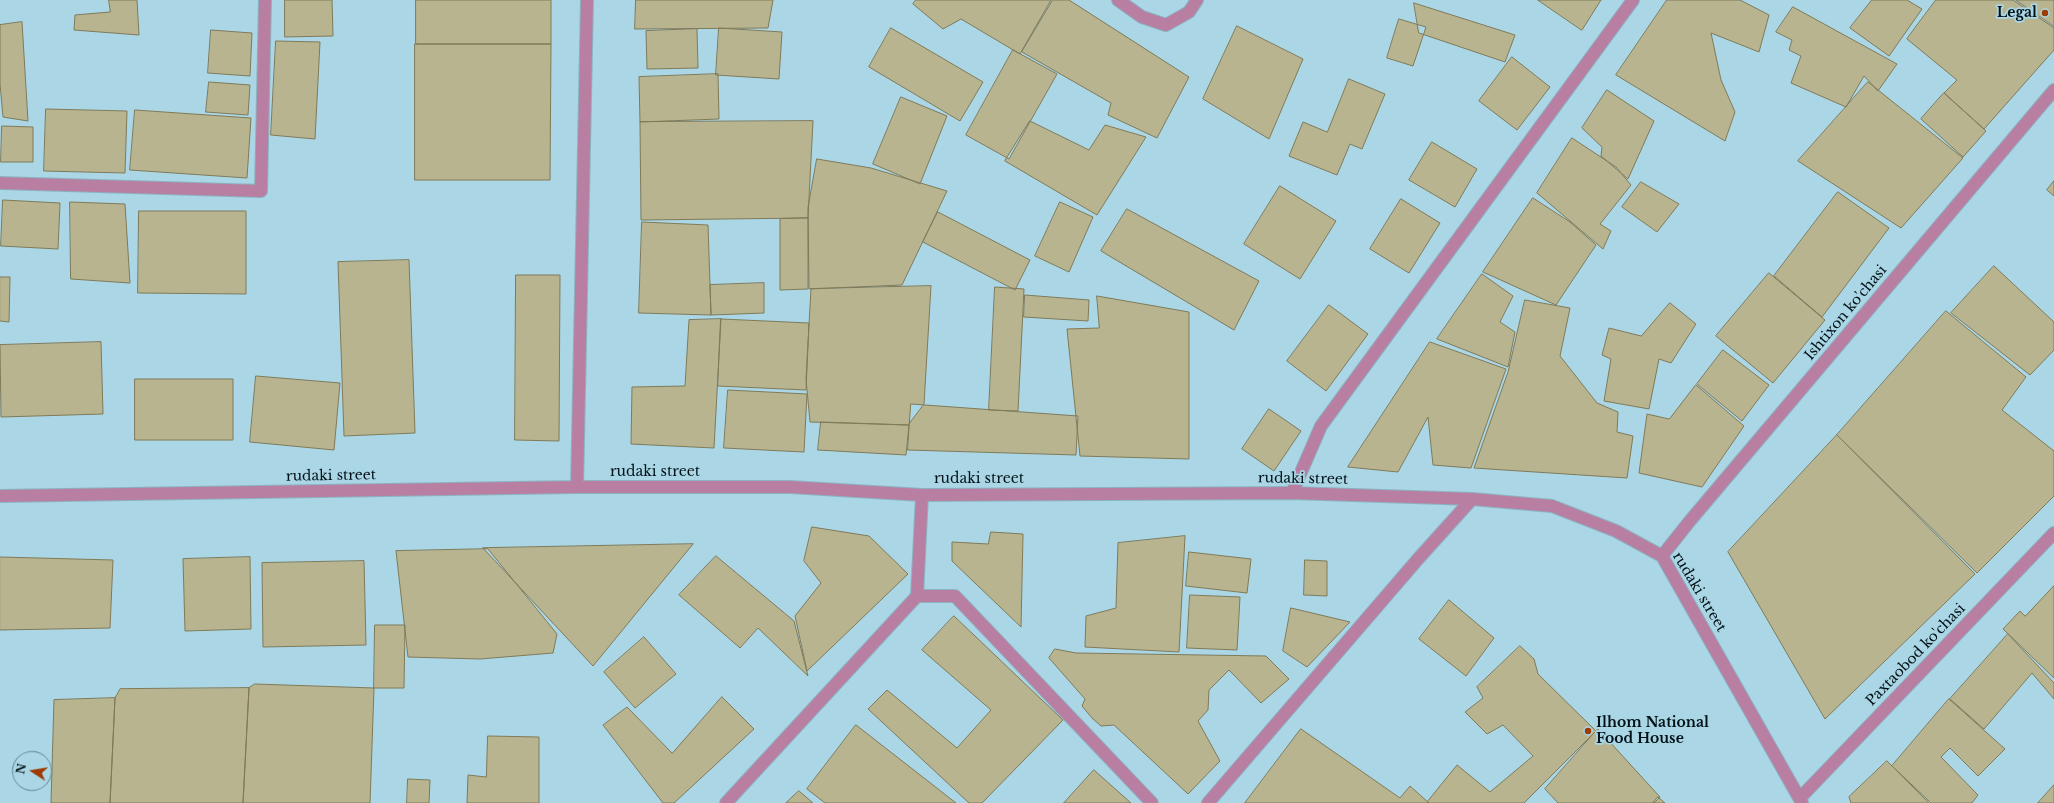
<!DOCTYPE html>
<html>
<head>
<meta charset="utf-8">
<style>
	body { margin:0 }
	#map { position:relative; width:2054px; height:803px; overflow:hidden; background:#aad6e5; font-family:"Libre Baskerville",serif }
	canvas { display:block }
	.north { position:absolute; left:12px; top:751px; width:40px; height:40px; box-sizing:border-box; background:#aad6e5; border:1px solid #678893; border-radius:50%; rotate:282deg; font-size:11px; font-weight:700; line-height:16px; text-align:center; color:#031218 }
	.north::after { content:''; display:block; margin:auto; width:14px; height:18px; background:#9e3a04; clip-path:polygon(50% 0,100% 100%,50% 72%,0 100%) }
</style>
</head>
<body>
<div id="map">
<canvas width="2054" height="803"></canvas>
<div class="north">N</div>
</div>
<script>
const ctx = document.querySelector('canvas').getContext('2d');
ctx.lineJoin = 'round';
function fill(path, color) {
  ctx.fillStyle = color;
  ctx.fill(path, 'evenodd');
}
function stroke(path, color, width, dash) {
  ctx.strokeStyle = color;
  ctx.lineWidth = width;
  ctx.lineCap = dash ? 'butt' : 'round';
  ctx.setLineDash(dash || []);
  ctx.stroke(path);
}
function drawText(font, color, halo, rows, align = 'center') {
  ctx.font = font + ' "Libre Baskerville",serif';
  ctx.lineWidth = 3.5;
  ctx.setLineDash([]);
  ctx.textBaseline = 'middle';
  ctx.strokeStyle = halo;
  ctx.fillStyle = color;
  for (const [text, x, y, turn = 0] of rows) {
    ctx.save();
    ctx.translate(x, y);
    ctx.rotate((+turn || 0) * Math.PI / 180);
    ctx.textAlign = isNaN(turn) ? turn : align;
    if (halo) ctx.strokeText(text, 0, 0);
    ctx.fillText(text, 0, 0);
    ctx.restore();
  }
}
const building = new Path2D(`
	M109,0H137L139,35L74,30L75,15L110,12Z
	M285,0H332L333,36L285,37Z
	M416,0H551V44H416Z
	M636,0H773L768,28L635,29Z
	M916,0H1051L1020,54L961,19L943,29L913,4Z
	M1053,0H1069L1189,77L1157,138L1108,115L1111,103L1022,52Z
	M1538,0H1601L1582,30Z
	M1667,0H1740L1769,15L1759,52L1711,33L1721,80L1735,112L1725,141L1616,75Z
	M1872,0H1907L1922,9L1889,56L1850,28Z
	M1936,0H2013L2054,28V50L1984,129L1944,93L1957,80L1907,39Z
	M2016,0H2054V26Z
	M1414,3L1515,35L1505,62L1419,33Z
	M1793,7L1897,64L1878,91L1864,76L1846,107L1791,83L1801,56L1789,50L1792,40L1776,32Z
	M1399,19L1426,27L1413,66L1387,58Z
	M22,22L28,121L3,117L0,84V25Z
	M1237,26L1303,59L1269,139L1203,99Z
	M719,28L782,32L779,79L716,75Z
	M891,28L983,82L960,121L869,67Z
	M697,29L698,68L647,69L646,31Z
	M211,30L252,33L250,76L208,73Z
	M276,41L320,42L315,139L271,135Z
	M415,44H551L550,180H415Z
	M1013,50L1057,74L1009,159L966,135Z
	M1512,57L1550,87L1517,130L1479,101Z
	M718,74L719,119L640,122L639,77Z
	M1349,79L1385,94L1362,149L1350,144L1337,175L1289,156L1303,122L1327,132Z
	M209,82L250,85L248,115L206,112Z
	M1868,82L1963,158L1901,228L1798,161Z
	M1607,90L1654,121L1628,179L1601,156L1602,147L1582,128Z
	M1944,93L1986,131L1963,157L1921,119Z
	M901,97L947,116L920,184L873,164Z
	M46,109L127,111L125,173L44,171Z
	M135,110L251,118L247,178L130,170Z
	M813,121L808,218L641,220L640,122Z
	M1030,121L1089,150L1105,125L1146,137L1097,215L1005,161Z
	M2,126L33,127V162H1Z
	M1572,138L1616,167L1631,185L1600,224L1611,231L1603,249L1537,193Z
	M1432,142L1477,169L1455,207L1409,180Z
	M817,159L871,168L947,191L902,285L809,289L808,208Z
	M2054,181V196L2047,190Z
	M1641,182L1679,204L1657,232L1622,207Z
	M1280,186L1336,221L1300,279L1244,244Z
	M1838,192L1889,228L1822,317L1774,276Z
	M1533,198L1570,222L1596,245L1556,305L1483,272Z
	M1401,199L1440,223L1409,273L1370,249Z
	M3,200L60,203L58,249L1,246Z
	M70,202L125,204L130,283L71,279Z
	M1060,202L1093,217L1069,272L1035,256Z
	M1127,209L1259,281L1234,330L1101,251Z
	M139,211H246V294L138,293Z
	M938,212L1030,260L1015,290L923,242Z
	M808,218V289L780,290V219Z
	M642,222L708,225L711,315L639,313Z
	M409,260L415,433L344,436L338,262Z
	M1994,266L2054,322V350L2030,375L1951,313Z
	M1769,273L1825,320L1773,383L1716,336Z
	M1482,274L1513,296L1500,322L1515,332L1508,367L1437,339Z
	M516,275H560L559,441L515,440Z
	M0,277H10L9,322L0,321Z
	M764,283V313L711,315L710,285Z
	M931,286L924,404L908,425L810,422L806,379L811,289Z
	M995,287L1024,289L1018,411L989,410Z
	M1025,295L1089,300L1088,321L1024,317Z
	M1097,296L1189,312V459L1080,456L1067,329L1099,328Z
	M1525,300L1570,308L1560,356L1597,403L1618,412L1617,432L1633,436L1627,478L1474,468L1508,372Z
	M1670,303L1696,324L1671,363L1659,359L1649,409L1604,401L1611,359L1602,355L1609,328L1641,336Z
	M1329,305L1368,334L1326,391L1287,361Z
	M1946,311L2026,377L2002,410L2054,451V496L1977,573L1837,435Z
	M721,319L714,448L631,444L632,387L685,386L689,320Z
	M721,319L809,323L806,390L718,386Z
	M101,342L103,414L1,417L0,345Z
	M1430,342L1506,369L1471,468L1433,465L1428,417L1398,472L1348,467Z
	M1723,350L1769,385L1742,421L1697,384Z
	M256,376L340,383L334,450L250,442Z
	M135,379H233V440H135Z
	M1696,385L1744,426L1702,487L1639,473L1647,414L1669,419Z
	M728,390L807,394L804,452L724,448Z
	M911,404L1078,416L1076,455L908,450Z
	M1269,409L1301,431L1274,471L1242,449Z
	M821,422L909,425L906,455L818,450Z
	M1837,435L1975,574L1825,719L1728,552Z
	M812,527L869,536L908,574L807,671L795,616L821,583L804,561Z
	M991,532L1023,534L1021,627L952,561V542L988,544Z
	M1185,536L1179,652L1085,647L1086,616L1116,608L1118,543Z
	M693,544L593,666L483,548Z
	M488,549L557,634L553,653L480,659L408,657L396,551Z
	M1189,552L1251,559L1247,593L1186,586Z
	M716,556L794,621L808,676L758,628L740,648L679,595Z
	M0,557L113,560L110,628L0,630Z
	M250,557L251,629L185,631L183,559Z
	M1305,560L1327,561V596L1304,595Z
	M364,561L366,645L263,647L262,563Z
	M2054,586V678L2003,629L2020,611L2025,616Z
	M1190,595L1240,597L1237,650L1187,648Z
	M1449,600L1494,638L1466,676L1419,639Z
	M1291,608L1350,622L1307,667L1283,651Z
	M954,616L1063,720L982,803H969L868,709L887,690L957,748L991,710L922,650Z
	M375,625H405L404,688H374Z
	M2008,634L2054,683V699L2032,673L1984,729L1950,699Z
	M644,637L676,674L635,708L604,672Z
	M1520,646L1534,659L1538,674L1596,731L1524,803H1429L1427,802L1457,765L1490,792L1533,756L1503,725L1487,734L1465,712L1483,698L1477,687Z
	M1055,649L1076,653L1266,656L1289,679L1261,703L1229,670L1209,690L1208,710L1198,721L1220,761L1188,794L1114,725L1101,726L1092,718L1082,706L1085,699L1049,658Z
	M255,684L374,688L370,803H243L249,688Z
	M249,688L243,803H110L115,698L120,689Z
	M722,697L754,729L674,803H663L603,725L627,707L672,753Z
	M115,698L110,803H51L54,700Z
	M1949,699L2005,749L1978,776L1950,748L1941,757L1978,795L1972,803H1931L1892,766Z
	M856,725L956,803H825L807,789Z
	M1301,729L1400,798L1410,786L1429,803H1245Z
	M1598,729L1660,797L1654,803H1558L1545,789Z
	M488,736L539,737V803H467L468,775L486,777Z
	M1887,761L1929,803H1851L1849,797Z
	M1094,770L1131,803H1064Z
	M408,779L430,780L429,803H407Z
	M2054,785V803H2038Z
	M799,791L813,803H786Z
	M1658,797L1665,803H1653Z`);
fill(building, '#b9b490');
stroke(building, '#7f7a58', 1);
const service = new Path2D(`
	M1118,0L1142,17L1166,25L1189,12L1197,0
	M0,183L261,191L265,0
	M1292,493L1321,426L1633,0
	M917,596H955L1152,803
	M1800,798L2054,533
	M726,803L917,596L922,495
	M1208,803L1418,559L1472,499`);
const minor = new Path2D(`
	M577,487L587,0
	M0,496L577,487H790L922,495L1292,493L1472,499L1552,506L1616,531L1662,556L1802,803
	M1662,556L1689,522L2054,90`);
stroke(service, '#8cb3c0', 14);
stroke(minor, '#8cb3c0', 14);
stroke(service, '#b97fa3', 12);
stroke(minor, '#b97fa3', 12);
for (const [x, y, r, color] of [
	[2045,13,4,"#9e3a04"],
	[1588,731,4,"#9e3a04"]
]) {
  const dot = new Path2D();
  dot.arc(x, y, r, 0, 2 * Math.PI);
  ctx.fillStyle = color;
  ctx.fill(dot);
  stroke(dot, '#aad6e5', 1.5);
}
drawText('bold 14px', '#031218', '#aad6e5', [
	["Legal",2037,13],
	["Ilhom National",1596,723,"left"],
	["Food House",1596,739,"left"]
], 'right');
drawText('14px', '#031218', '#aad6e5', [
	["Ishtixon ko'chasi",1846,313,-50],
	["rudaki street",655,472],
	["rudaki street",331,476,-1],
	["rudaki street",979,479],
	["rudaki street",1303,479,1],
	["rudaki street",1699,592,59],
	["Paxtaobod ko'chasi",1916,655,-46]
]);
</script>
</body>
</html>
